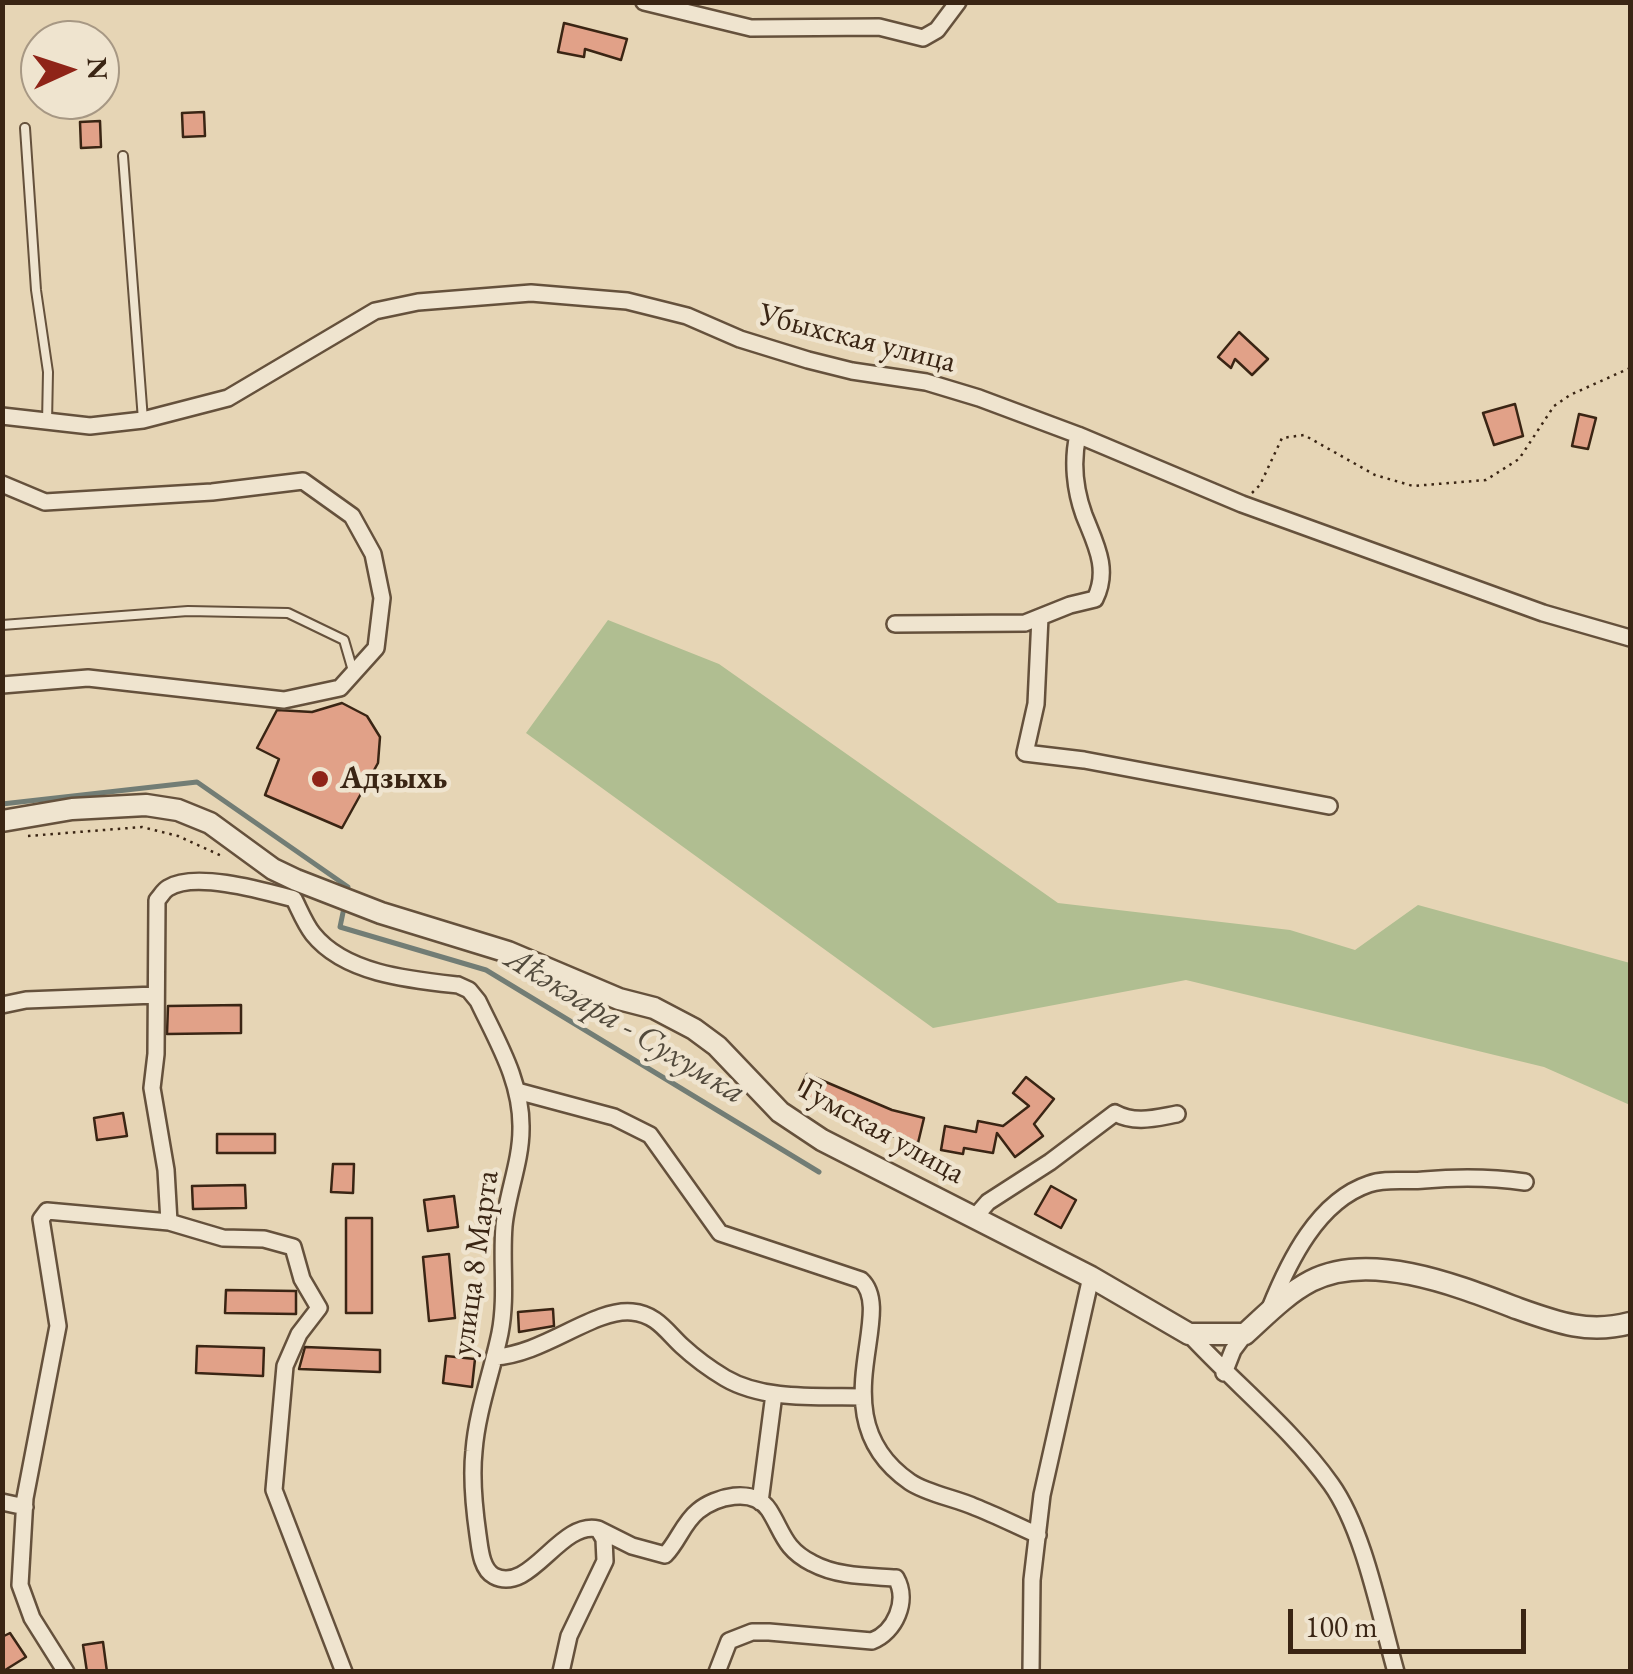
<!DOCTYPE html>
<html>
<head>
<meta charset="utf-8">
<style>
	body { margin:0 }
	#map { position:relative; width:1633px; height:1674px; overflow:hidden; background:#e6d5b5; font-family:"EB Garamond",serif }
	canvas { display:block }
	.frame { position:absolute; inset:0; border:5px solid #3a2514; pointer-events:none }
	.north { position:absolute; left:20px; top:20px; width:100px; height:100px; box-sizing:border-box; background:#efe4cf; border:2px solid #a79884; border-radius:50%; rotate:87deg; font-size:28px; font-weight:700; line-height:40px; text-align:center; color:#3a2514 }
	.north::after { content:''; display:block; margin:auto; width:35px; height:45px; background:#8f2418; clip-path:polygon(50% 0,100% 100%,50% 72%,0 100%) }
	.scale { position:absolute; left:1288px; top:1609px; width:238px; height:45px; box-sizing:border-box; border:5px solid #3a2514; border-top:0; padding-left:12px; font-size:30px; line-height:35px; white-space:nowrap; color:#3a2514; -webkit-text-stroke:8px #efe4cf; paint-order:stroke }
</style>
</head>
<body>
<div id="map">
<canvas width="1633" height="1674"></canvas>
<div class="frame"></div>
<div class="north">N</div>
<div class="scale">100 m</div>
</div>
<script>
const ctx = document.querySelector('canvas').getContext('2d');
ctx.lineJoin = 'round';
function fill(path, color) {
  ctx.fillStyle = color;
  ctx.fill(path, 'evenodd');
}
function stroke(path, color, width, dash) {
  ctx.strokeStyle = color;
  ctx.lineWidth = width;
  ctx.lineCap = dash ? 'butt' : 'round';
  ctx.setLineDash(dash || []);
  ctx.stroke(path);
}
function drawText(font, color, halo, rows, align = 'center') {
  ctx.font = font + ' "EB Garamond",serif';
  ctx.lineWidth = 9;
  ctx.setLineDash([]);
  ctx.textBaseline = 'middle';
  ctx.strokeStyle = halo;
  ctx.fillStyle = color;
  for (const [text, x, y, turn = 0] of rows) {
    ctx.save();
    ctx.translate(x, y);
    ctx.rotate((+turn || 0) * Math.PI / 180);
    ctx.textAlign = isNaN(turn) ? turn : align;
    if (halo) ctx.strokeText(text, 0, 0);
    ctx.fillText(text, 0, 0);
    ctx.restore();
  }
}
fill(new Path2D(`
	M608,620L719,664L1058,903L1290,930L1355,950L1418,905L1630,963V1105L1544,1067L1186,980L933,1028L526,733Z`), '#b0be91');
stroke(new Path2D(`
	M2,804L197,782L348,887L347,892
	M345,903L340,927L486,970L819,1172`), '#727d75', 5);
const building = new Path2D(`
	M564,23L627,39L621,60L585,49L584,57L558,52Z
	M204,112L205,136L183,137L182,113Z
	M100,121L101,147L81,148L80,122Z
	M1239,332L1268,359L1252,375L1235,359L1231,368L1218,357Z
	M1515,404L1523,436L1494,445L1483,413Z
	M1579,414L1596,418L1588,449L1572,446Z
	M342,703L367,716L380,737L378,763L342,828L265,795L279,759L257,748L277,710L312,712Z
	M241,1005V1033L167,1034L168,1006Z
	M807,1074L892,1110L924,1118L918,1143L860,1127L796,1097Z
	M1026,1077L1054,1099L1034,1124L1043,1136L1015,1157L997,1133L993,1153L964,1148L963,1154L941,1150L945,1126L976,1132L978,1121L1003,1126L1029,1106L1013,1093Z
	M123,1113L127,1136L97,1140L94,1118Z
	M217,1134H275V1153H217Z
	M333,1164H354L353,1193L331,1192Z
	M245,1185L246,1208L193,1209L192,1186Z
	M1051,1186L1076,1200L1061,1228L1035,1214Z
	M454,1196L458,1227L428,1231L424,1200Z
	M346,1218H372V1313H346Z
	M449,1254L455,1318L429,1321L423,1257Z
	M226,1290L296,1291V1314L225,1313Z
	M553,1309L554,1326L519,1332L518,1312Z
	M197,1346L264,1348L263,1376L196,1373Z
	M305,1347L380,1350V1372L299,1369Z
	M446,1356L475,1359L472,1387L443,1383Z
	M10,1633L26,1657L2,1672V1637Z
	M103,1642L107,1672H87L83,1645Z`);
fill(building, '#e1a188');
stroke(building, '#3a2514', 2.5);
const service = new Path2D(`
	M25,128L36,290L48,372L47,423
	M123,156L143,420
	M2,625L188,611L288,613L344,640L353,671`);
const minor = new Path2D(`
	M644,2L751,28L879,27L923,38L937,30L958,2
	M2,416L90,426L143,420L228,398L375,311L418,302L531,293L627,301L687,316L740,339L808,360L852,371L926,382L979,398L1078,435L1242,504L1543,613L1630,638
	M2,484L45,502L212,492L303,481L352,516L373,554L382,598L376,648L340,688L284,700L88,678L2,685
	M1040,617L1036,704L1025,753L1084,760L1329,806
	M895,624L1025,623L1070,605L1095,599C1110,569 1095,543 1084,515C1075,490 1072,461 1078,435
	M2,1005L26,1000L156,995
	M517,1091L614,1117L650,1135L720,1233L861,1280C898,1314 817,1418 910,1482C928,1494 955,1498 975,1507C996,1515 1017,1526 1038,1535
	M974,1218L988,1202L1050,1162L1115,1113C1135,1124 1155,1118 1177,1114
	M169,1222L166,1170L152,1088L156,1054L157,900C161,896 163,891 168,888C195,871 264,891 294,899C300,911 305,924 313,934C345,974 411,980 458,985L469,990L478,1001C498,1043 522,1082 521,1129C521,1162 507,1194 504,1226C501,1262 507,1297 500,1333C492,1372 477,1411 474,1451C471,1479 474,1507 478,1535C480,1548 481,1569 494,1576C530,1595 560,1520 598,1529L604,1539L605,1561L569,1636L561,1672
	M1270,1308C1289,1261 1318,1201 1369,1184C1386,1178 1406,1182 1424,1180C1459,1177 1490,1177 1525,1182
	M1189,1334C1235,1384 1292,1429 1331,1484C1364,1530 1380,1616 1396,1672
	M494,1357C543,1355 594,1308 632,1312C656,1314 666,1331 682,1346C695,1358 710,1369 725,1378C764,1401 819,1396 863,1397
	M1224,1373L1233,1350L1245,1334
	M2,1502L25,1507
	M760,1502L774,1394
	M598,1529L632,1546L665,1555C678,1542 683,1523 698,1511C715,1497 753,1486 769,1510C783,1532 784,1549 812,1563C838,1577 868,1576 896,1578C909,1601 895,1632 872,1641L769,1632H752L729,1641L717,1672
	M66,1672L32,1618L20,1585L25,1498L58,1326L41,1219L47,1211L169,1222L223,1238L264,1239L293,1247L302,1279L319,1308L299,1334L285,1366L274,1490L344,1672
	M1031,1672L1032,1580L1042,1495L1091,1277`);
const tertiary = new Path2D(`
	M2,821L72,809L146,805L178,810L210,823L273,869L296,880L381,913L508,952L619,999L654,1008L694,1029L717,1046L780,1112L822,1140L1091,1277L1189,1334H1245C1266,1315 1286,1294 1311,1281C1371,1250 1461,1287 1519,1309C1558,1323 1589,1334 1630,1323`);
stroke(service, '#65513c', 12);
stroke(minor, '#65513c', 20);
stroke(tertiary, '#65513c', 25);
stroke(new Path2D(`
	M1252,493L1260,485L1282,438L1304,435L1375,475L1413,486L1486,480L1519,459L1554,406L1570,395L1630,368
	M28,836L142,827L178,836L224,857`), '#3a2514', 2.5, [2.5, 5]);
stroke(service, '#efe4cf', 8);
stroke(minor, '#efe4cf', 15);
stroke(tertiary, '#efe4cf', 20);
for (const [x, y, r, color] of [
	[320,779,10,"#8f2418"]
]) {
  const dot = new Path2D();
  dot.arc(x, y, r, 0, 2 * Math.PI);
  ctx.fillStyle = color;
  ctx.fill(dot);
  stroke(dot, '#efe4cf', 4);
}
drawText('32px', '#3a2514', '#efe4cf', [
	["Убыхская улица",857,339,14],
	["Гумская улица",882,1132,29],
	["улица 8 Марта",476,1263,-82]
]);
drawText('bold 32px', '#3a2514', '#efe4cf', [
	["Адзыхь",340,779]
], 'left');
drawText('italic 35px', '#524a3c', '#efe4cf', [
	["Аҟәкәара - Сухумка",625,1026,31]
]);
</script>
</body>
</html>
